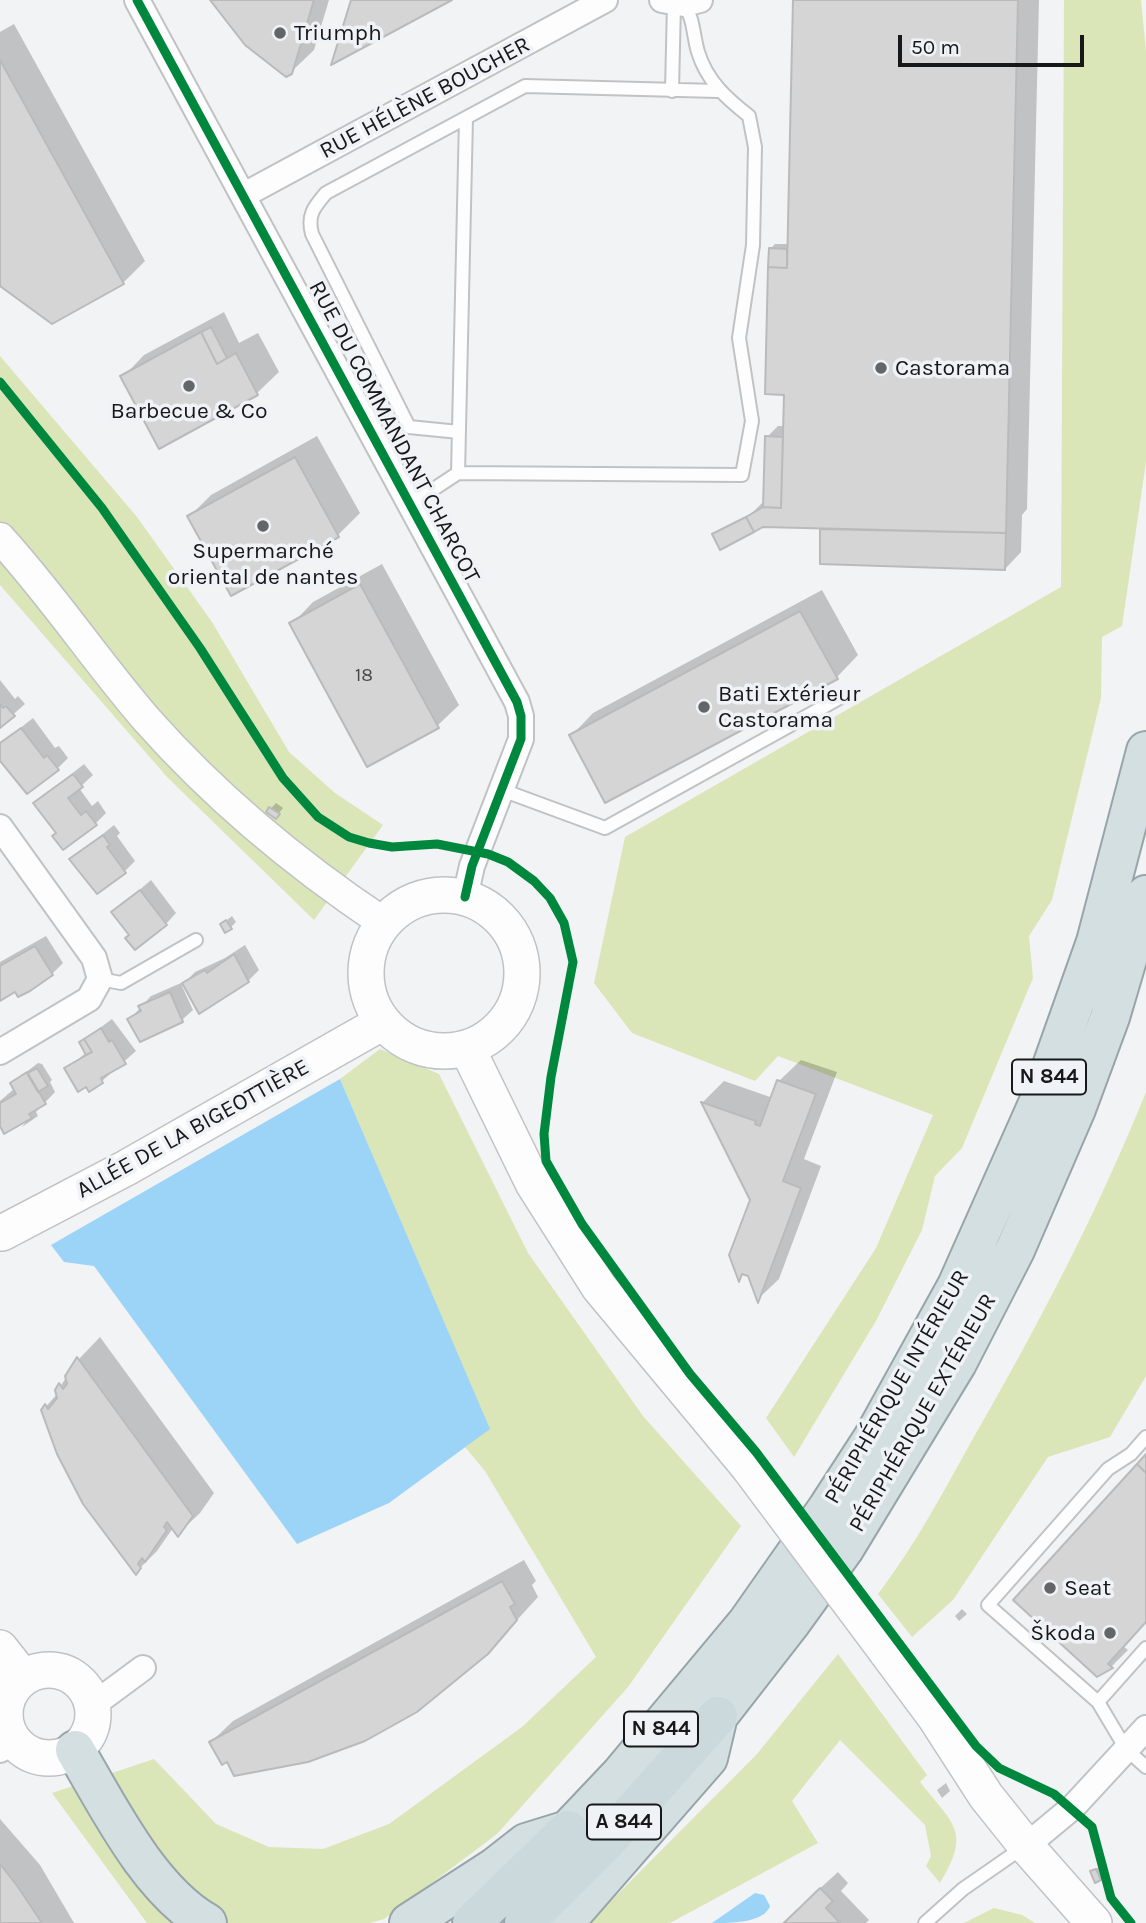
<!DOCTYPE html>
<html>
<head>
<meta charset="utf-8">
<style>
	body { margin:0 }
	#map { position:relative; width:1146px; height:1923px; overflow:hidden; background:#f1f3f5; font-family:Karla,sans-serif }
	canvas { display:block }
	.scale { position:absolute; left:898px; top:35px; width:186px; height:32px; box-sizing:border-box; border:4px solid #171819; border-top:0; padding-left:9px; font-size:21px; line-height:24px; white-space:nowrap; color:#171819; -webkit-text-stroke:5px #eff2f7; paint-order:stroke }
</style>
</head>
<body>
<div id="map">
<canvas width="1146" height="1923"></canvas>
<div class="scale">50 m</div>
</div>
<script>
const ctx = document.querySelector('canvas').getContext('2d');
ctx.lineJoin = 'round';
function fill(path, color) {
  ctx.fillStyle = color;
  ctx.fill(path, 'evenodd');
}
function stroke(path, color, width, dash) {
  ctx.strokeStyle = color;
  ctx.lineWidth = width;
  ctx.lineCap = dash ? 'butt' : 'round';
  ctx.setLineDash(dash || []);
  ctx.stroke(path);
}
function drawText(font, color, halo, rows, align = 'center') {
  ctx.font = font + ' Karla,sans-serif';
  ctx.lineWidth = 7;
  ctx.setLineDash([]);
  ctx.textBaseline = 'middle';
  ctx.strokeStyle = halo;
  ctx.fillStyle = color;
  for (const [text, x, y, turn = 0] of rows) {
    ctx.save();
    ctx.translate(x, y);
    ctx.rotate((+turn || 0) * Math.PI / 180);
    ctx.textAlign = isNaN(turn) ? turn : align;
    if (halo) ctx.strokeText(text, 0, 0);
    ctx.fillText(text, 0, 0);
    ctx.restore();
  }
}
fill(new Path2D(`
	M1064,0H1141L1146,51V462L1122,626L1102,637L1101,698L1052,900L1029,936L1033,978L962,1148L935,1176L922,1230L876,1321L794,1457L766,1418L876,1248L933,1115L778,1056L755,1081L632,1033L594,983L625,837L1061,587Z
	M0,356L137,517L212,622L289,752L335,793L383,825L314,920L167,777L0,585Z
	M380,1049L439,1074L528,1253L643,1416L741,1526L628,1687L497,1834L384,1919L370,1923H147L52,1793L154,1759L216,1824L269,1847L323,1849L389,1824L522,1727L596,1657L485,1471L465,1447L489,1429L340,1079Z
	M1146,1092V1376L1110,1437L1048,1457L953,1600L912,1637L878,1594C916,1544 945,1489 975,1435C1039,1324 1098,1211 1146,1092Z
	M838,1654L927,1775L920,1782C953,1824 972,1831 940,1883L926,1866L931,1856L925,1825L840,1740L792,1801L818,1843L670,1923H589L757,1754Z
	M994,1908L1022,1915L1035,1923H964Z`), '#dae6b7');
fill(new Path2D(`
	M340,1079L490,1429L389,1503L297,1544L94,1266L64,1262L51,1245Z
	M755,1893L764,1895L770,1906C764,1923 731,1923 712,1923Z`), '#9bd4f6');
fill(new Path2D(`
	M212,0H329L314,50L291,72L246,44Z
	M795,0H1039L1027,509L1022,515L1021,552L1005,569L822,529L825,527L763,525L715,535L753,512L764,501L767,437L778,426H785L786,393L770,249L775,244H789Z
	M14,24L145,261L123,283L0,284V32Z
	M224,312L239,343L258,333L279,372L257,393L160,446L123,377L144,355Z
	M317,436L360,513L338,535L190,516L211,495Z
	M382,564L459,705L437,726L292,624L313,602Z
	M822,590L858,655L837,677L572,735L593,713Z
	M0,680L15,699L18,696L25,704L0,726Z
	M33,718L55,748L59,746L68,758L57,769L0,757V744Z
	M84,764L93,775L79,788L92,806L98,801L106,813L95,824L58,833L35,803Z
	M276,803L283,808L276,817L268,812Z
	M114,825L120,833L117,836L135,861L124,872L72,859Z
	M151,880L176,913L166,924L131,935L114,912Z
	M232,916L236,922L231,927L222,924Z
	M46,936L63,963L52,974L0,999V962Z
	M245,945L259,970L248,981L182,986L193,1010L182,1020L130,1019L151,996L181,983L182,985L195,972L225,958Z
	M112,1019L136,1051L102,1081L66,1069L87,1052L81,1042Z
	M801,1060L837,1072L804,1159L821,1166L779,1279L758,1299L750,1275L745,1273L739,1279L752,1199L703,1102L724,1081L773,1098L779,1081Z
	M38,1063L42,1064L52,1080L50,1082L55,1092L36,1112L38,1116L22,1127L27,1120L0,1123V1101L15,1088L12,1083Z
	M100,1337L214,1493L200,1513L178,1534L173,1528L157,1551L136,1572L100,1527L71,1479L43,1410L57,1394V1391L79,1359Z
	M1146,1456V1622L1123,1646L1128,1650L1112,1666L1097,1674Z
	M524,1560L536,1581L532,1585L538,1597L487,1653L228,1760L211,1742L233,1721Z
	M962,1609L967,1614L959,1621L955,1616Z
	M946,1783L950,1791L942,1798L937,1790Z
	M0,1819L40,1865L74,1923H0Z
	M1101,1865L1105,1874L1100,1879L1092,1872Z
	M838,1872L848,1883L841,1891L869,1920L866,1923H782Z`), '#0003');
const building = new Path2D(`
	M210,0H314L292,74L286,77L245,45Z
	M351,0H452L331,65Z
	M793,0H1018L1006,533L763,527L754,532L746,517L763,507L781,508L784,395L765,394L768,267L787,268Z
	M0,60L124,284L52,324L0,286Z
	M769,248L787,249V268L768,267Z
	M211,327L227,358L217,364L201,332Z
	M201,332L217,364L236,353L258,395L159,449L120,376Z
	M765,436L783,437L781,508L763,507Z
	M295,457L339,537L231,596L187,516Z
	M746,517L754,532L720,550L712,534Z
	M820,529L1006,533L1005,570L820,564Z
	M360,584L439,728L367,767L289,623Z
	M800,611L838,679L605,803L569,735Z
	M0,704L3,708L6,706L15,716L0,728Z
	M21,728L44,758L47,755L59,770L27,794L0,761V743Z
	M73,774L83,787L68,798L81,815L86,811L97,825L63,850L52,836L56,833L33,803Z
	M269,807L280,814L276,819L266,812Z
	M103,835L110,845L107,847L126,873L97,894L69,859Z
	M140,890L167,925L135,950L125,938L129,935L111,912Z
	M226,920L232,929L225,933L220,924Z
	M35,946L53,975L30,991L18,997L15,992L0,1001V966Z
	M234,954L249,982L199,1014L182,983L205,970L207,973Z
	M170,992L183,1022L140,1042L127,1019L141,1011L138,1006Z
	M101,1028L109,1042L112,1040L126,1064L101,1078L103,1083L89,1092L86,1087L78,1092L64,1068L92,1052L84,1039Z
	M84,1039L92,1052L86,1055L79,1042Z
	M37,1068L48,1086L38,1092L27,1073Z
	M27,1072L46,1104L29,1114L32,1118L4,1134L0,1126V1103L16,1094L10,1083Z
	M777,1080L816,1094L783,1181L801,1188L758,1303L748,1276L742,1274L739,1282L729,1255L750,1200L701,1102L756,1121L755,1124L760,1126Z
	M77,1357L193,1516L178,1537L167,1522L164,1527L167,1530L145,1562L142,1558L138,1564L141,1568L136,1575L83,1504L57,1454L41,1410L45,1404L48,1409L57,1398L55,1390L59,1383L63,1389L67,1384L65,1376Z
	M1146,1454V1473L1137,1464Z
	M1137,1464L1146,1473V1622L1108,1664L1113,1668L1097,1677L1013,1600Z
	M502,1581L515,1604L510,1607L517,1620L488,1654L417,1712L365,1741L308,1762L234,1776L227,1762L222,1765L209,1742Z
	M0,1864L18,1887L42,1923H0Z
	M1096,1869L1101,1880L1095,1883L1090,1871Z
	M820,1888L833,1901L826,1908L840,1923H784Z`);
fill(building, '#d6d5d6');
stroke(building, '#bbbabb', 2);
const service = new Path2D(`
	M672,91L674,3
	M459,432L409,427L312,234C307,215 314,207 326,193L525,86L718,91
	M458,473L466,118
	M411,504L458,473L742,475L752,421L739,338L753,245L755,147L749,116C726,98 707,81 698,52C693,35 694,19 684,4
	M502,790L605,828L843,696
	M100,979L121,983L196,940
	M1146,1437L1131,1454L1108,1469L988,1605L1098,1702L1146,1648
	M1098,1702L1126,1749L1146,1767
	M925,1923L963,1889L1025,1846`);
const minor = new Path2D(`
	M137,0L517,702L521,716V739L472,866L465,897
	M662,0L684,4L700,0
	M244,195L605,0
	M0,827L94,958L100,979L89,999L0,1052
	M93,1705L143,1668
	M0,1750L14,1741
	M1026,1846L1073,1807L1146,1728`);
const tertiary = new Path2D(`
	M0,538C53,596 96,661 147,720C217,799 297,865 384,923`);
const secondary = new Path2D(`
	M366 973a78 78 0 1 1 156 0a78 78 0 1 1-156 0Z
	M467,1048L533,1183L599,1287L747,1465
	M2,1233L126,1168L383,1022
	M0,1648L23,1677
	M886,1651L935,1717L986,1796L1026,1846L1094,1923
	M5 1714a44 44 0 1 1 88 0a44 44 0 1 1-88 0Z`);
const trunk = new Path2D(`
	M75,1750C108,1806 149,1890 207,1923
	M409,1923L494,1868L526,1843L568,1830L621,1774L747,1623L827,1509L873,1438L957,1286L1041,1097L1096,942L1146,751
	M564,1923L708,1758L718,1716L792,1621L844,1549L957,1363L1015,1250L1076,1109L1110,1017L1146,895`);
const motorway = new Path2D(`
	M472,1923L568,1830
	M524,1923L603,1845L718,1716`);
stroke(service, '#c0c2c4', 16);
stroke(minor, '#c0c2c4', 28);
stroke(tertiary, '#c0c2c4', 33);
stroke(secondary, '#c0c2c4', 38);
stroke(trunk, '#97a5aa', 42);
stroke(motorway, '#97a5aa', 42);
stroke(service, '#fdfdfe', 12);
stroke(minor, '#fdfdfe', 24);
stroke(tertiary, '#fdfdfe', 30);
stroke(secondary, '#fdfdfe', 35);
stroke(trunk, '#d4dfe2', 38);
stroke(motorway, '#cbd8dc', 38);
const secondaryBridge = new Path2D(`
	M747,1465L886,1651`);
stroke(secondaryBridge, '#c0c2c4', 38, []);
stroke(secondaryBridge, '#fdfdfe', 35);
stroke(new Path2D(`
	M137,0L517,702L521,716V739L472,866L465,897
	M0,382L102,508L200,648L283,778L318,817L349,837L369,843L392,847L437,844L488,854L508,862L534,881L550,898L564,923L573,962L551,1077L544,1134L546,1161L582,1224L690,1374L756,1452L976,1746L999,1768L1054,1794L1092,1827L1111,1898L1131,1923`), '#00873e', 9);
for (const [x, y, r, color] of [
	[280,33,7,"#636566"],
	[881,368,7,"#636566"],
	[189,386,7,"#636566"],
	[263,526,7,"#636566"],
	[704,707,7,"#636566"],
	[1050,1588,7,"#636566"],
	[1110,1633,7,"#636566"]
]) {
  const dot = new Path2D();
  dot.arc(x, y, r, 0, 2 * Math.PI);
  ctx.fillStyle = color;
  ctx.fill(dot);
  stroke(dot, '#eff2f7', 2.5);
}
drawText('19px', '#474748', null, [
	["18",364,676]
]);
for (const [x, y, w] of [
	[1049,1077,74],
	[661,1729,74],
	[624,1822,74]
]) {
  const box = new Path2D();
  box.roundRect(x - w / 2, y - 17.5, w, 35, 5);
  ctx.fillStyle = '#eff2f7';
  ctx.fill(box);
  stroke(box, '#171819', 2);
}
drawText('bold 21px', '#171819', null, [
	["N 844",1049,1077],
	["N 844",661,1729],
	["A 844",624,1822]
]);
drawText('23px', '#171819', '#eff2f7', [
	["Triumph",294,33],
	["Castorama",895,368],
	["Barbecue & Co",189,411,"center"],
	["Supermarché",263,551,"center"],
	["oriental de nantes",263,577,"center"],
	["Bati Extérieur",718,694],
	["Castorama",718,720],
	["Seat",1064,1588],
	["Škoda",1096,1633,"right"]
], 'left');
drawText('23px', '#171819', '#eff2f7', [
	["RUE HÉLÈNE BOUCHER",425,98,-28],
	["RUE DU COMMANDANT CHARCOT",394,432,62],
	["ALLÉE DE LA BIGEOTTIÈRE",193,1129,-29],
	["PÉRIPHÉRIQUE INTÉRIEUR",897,1387,-60],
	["PÉRIPHÉRIQUE EXTÉRIEUR",923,1413,-60]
]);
</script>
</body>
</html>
